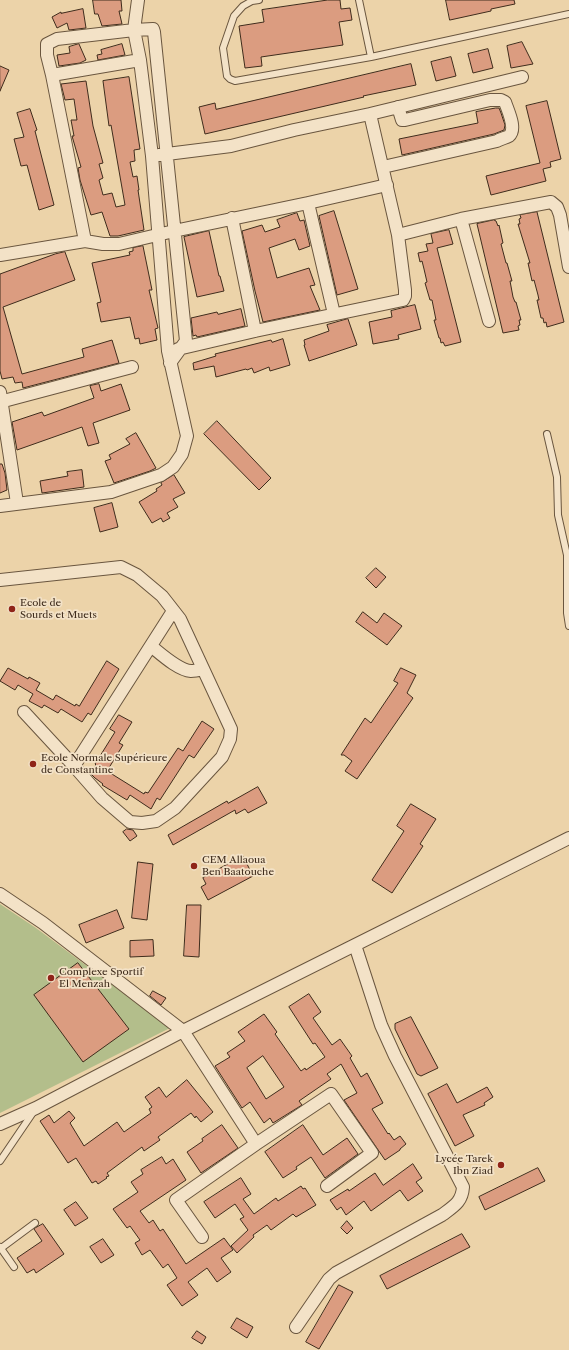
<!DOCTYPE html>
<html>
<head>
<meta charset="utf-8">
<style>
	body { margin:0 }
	canvas { display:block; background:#ecd3a9 }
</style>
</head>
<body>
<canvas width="569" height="1350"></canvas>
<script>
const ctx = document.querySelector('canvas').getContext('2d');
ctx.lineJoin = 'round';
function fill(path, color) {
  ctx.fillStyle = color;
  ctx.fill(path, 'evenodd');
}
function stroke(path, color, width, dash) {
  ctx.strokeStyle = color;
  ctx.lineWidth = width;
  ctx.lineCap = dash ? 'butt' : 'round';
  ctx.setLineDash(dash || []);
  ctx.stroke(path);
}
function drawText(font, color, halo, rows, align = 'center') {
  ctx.font = font + ' "Libre Caslon Text",serif';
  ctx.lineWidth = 3.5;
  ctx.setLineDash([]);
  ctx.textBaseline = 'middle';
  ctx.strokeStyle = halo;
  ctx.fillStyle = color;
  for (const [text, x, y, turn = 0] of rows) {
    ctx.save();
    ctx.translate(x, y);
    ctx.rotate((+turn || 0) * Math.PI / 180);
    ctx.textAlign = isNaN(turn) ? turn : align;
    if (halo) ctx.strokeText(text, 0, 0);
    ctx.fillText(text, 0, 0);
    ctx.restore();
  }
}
fill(new Path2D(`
	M0,904L36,928L170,1028L0,1113Z`), '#b3be8b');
const building = new Path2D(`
	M93,0H121L122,11H119L122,24L102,26L98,14H95Z
	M328,0H340L341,9L350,8L352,20L339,22L343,45L261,57L262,66L245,68L239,26L264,22L262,10Z
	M446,0H514L515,4L491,9V11L450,20Z
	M83,9L86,28L69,30L67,23L57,28L52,17L61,12V13Z
	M522,42L533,64L511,68L507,46Z
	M79,44L86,60L80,63L59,66L57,55L70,53L69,47Z
	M122,44L125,55L98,60L97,55L102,54L101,50Z
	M488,49L493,68L473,73L468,54Z
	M451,57L456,76L436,81L431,62Z
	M411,64L416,85L363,96L364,97L205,134L199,107L215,103L216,109Z
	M0,66L9,70L0,91Z
	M129,77L140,149L134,150L135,161L130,162L133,177L137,176L139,190H138L144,230L118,236H110L102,212L91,215L80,180L78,168L81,167L72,136H74L71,120H77L74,99L65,100L61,84L86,81L93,126L103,163L99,164L103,178L99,180L103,195L112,193L116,207L125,205L111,125L109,126L103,81Z
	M547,101L561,159L550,162L551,167L543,169L546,181L491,195L486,176L540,163L526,106Z
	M496,108H499L501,113L505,125L504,130L494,134L402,155L399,139L478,123L476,112Z
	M30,109L37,130L35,131L54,205L39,210L27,165L21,166L14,139L24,137L17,113Z
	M334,211L358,289L337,295L319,216Z
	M537,212L564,322L547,327L546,322L544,323L543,318H541L537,300H539L538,295L534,280L532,281L528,263H530L518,224H520L519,219L521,218L520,215Z
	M297,213L300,221L304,220L310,246L299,250L295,239L269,248L277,278L309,268L315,285L310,286L320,310L263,322L255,291L242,231L262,225L265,232L280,227L277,220Z
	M494,220L496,221L498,226L499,225L503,243L501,244L506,263H507L512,281H510L513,297L515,302H516L521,320H519L520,325L518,326L519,330L503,333L477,224Z
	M449,230L453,244L437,248L461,342L445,346L443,342L441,343L440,338H439L434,320H436L432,300H430L425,283L427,282L424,269L422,261L420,262L418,253L428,251L426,244L433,243L431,234Z
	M209,231L219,276H220L224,291L197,297L184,237Z
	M143,246L152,290H149L158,328L155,329L157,340L140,344L139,338L135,339L130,317L101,322L97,303L101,302L92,263L130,255L129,252L133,251V248Z
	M65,252L75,280L3,307L22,374L84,357L82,349L112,340L119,363L23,388L22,382L15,383L13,377L2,379L0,371V274L55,254Z
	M415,305L421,329L398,335L399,339L373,344L369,322L392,317L391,311Z
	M241,309L245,326L197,337L196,335L193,336L191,318L217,312L218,314Z
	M348,319L357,345L309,361L304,345H305L304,340L329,331L327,325Z
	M283,339L290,365L270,371L269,367L254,373L252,368L247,370L246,369L216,377L214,366L194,370L193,363L216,356L215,354L271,340L272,342Z
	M99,384L101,391L121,384L130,410L93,423L99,443L88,446L82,427L17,450L12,422L42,412L44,416L94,398L90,386Z
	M217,421L271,478L259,490L204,434Z
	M136,433L156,468L150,471L114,483L105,461L111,459L109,455L130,444L126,439Z
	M0,464H2L5,473L7,490L0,493Z
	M82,470L84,487L42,493L40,481L68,476L67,472Z
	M174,475L185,493L173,499L178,507L167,513L170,518L163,522L161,518L152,523L139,502L157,491L156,489L162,485L161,483Z
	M112,503L118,527L100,532L94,508Z
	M376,568L386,577L376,588L366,578Z
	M363,612L377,623L384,613L402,626L387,645L356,622Z
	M107,661L119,669L91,715L88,713L82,722L61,709L58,713L44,705L42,708L29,701L33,694L18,685L15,690L0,681L8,668L28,679L29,677L40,683L36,690L53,700L56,695L75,706L76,704L79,706Z
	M401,668L416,675L407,693L413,698L357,779L345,771L352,761L344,755H341L365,718L371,723L398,683L394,681Z
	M119,715L132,722L119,743L123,745L107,771L144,794L145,792L148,793L178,748L183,751L202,721L214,729L194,758L189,755L160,800L157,798L151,809L130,795L127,800L102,785L103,784L95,778L91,774L96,765L95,764L115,732L110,729Z
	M258,787L267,803L248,813L245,809L236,814L235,810L173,845L168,835L227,801L228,803Z
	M411,804L436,819L420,844L423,846L392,893L372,880L404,831L397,826Z
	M127,829L133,830L137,836L130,841L123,832Z
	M243,856L253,876L208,900L201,887L206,884L203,878Z
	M138,862L153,864L147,920L132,918Z
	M187,905H201L199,957L184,956Z
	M117,910L124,928L86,943L79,925Z
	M153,940L154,956L130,957V941Z
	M78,963L129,1029L83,1062L34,995Z
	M153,991L166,998L161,1005L150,996Z
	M309,994L321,1012L313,1018L332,1045L340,1039L352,1056L350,1058L361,1077L367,1073L383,1103L372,1109L388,1134L389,1133L394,1140L400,1136L406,1144L400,1149V1150L385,1160L344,1100L357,1093L341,1064L327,1074L331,1079L299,1101L302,1105L273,1123L270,1118L264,1123L250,1102L242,1108L215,1066L230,1057L227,1053L245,1041L238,1032L264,1014L277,1032L275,1034L301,1071L305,1068L306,1070L325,1057L315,1043L313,1044L289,1007ZM263,1056L284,1087L266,1099L247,1068Z
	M411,1017L438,1068L421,1076L417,1074L395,1029V1024Z
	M187,1080L213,1112L201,1122L196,1116L195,1118L191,1113L158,1137L160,1140L144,1151L142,1147L107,1173L109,1176L106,1177L107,1178L98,1184L96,1181L92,1183L76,1158L68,1163L40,1121L49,1115L54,1123L69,1111L75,1118L70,1123L84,1146L117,1122L124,1132L151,1113L149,1109L152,1107L145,1097L159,1087L166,1097Z
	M447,1084L457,1103L487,1087L493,1097L484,1103L485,1105L463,1115L474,1136L455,1146L428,1094Z
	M222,1125L238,1148L201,1173L187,1152L203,1141L202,1139Z
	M303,1125L323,1155L347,1138L358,1154L325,1178L311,1157L296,1167L297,1169L283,1178L265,1152Z
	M162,1157L166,1164L173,1159L186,1180L140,1211L149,1223L153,1220L160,1231L163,1229L186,1264L224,1238L233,1250L221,1258L231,1272L217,1282L207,1268L188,1282L198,1295L182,1306L167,1285L177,1278L168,1264L163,1268L150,1250L142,1255L135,1243L140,1240L130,1226L127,1228L113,1209L138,1192L131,1182L143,1174L141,1170Z
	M413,1164L422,1178L416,1182L423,1191L408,1201L400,1190L371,1211L364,1201L346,1215L341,1207L337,1210L330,1200L348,1189L349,1191L375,1173L383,1185Z
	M538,1168L545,1181L485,1210L479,1197Z
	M241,1178L251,1194L243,1199L254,1214L276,1198L278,1201L301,1186L303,1189L305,1188L316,1205L296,1217L293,1214L271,1230L267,1225L253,1235L254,1237L237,1253L231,1246L248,1230L240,1219L244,1217L235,1204L215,1218L204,1202Z
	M76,1202L88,1218L75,1226L64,1210Z
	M347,1221L353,1228L347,1234L341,1228Z
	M43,1224L64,1254L36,1273L34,1269L27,1273L17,1258L42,1241L34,1229Z
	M462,1234L470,1247L387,1289L380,1276Z
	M103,1239L114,1255L101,1263L90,1247Z
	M339,1285L353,1292L319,1349L306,1342Z
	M237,1318L253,1327L247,1338L231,1328Z
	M197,1331L206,1337L202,1344L192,1338Z`);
fill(building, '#db9c80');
stroke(building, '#3f2c1c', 1);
const lane = new Path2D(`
	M259,0L252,1L243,6L234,16L223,48L227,76L230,79L235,81L371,57L569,14
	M359,0L371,57
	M547,434L557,477L558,515L567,555V613L569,626
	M0,1161L34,1111
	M0,1247L14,1267
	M0,1249L35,1223`);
const street = new Path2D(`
	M52,75L140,60
	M370,114L522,77
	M159,155L231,146L294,130L370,114L398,235L405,290V296L403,300L255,331L178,349
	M383,167L497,141C500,139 505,138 509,136C517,129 508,111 505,102L501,100H490L405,120H402L398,107
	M308,203L334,314
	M232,218L255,331
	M461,219L489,321
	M398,235L461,219L551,202L557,207L560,215L569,267
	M0,255L85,241
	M170,363L186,341L154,32L153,29L134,30L57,39L47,44V55L52,75L85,241L103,244H119L174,231L308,203L387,185
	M0,392L17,503
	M0,402L132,367
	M0,506L111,492L161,475L173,467L182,454L187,436L168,351L152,156L140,60L134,30L138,0
	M0,580L121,567L137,575L162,596L180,619L231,729L230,739L222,757L175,808L156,821L142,823L130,822L102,798L74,766L24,712
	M151,646C161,654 178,670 191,671C195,671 199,670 203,669
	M74,766L173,611
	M0,894L43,923L183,1031L256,1144
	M0,1124L36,1108L183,1031L569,838
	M202,1237L176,1200L256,1144L331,1094L372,1153L327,1186
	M296,1327L329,1279L336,1273L442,1215C454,1206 462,1202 463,1187L395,1056L381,1025L355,945`);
stroke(lane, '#6a563f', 8);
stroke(street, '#6a563f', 14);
stroke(lane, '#f3e2c7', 6);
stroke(street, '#f3e2c7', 12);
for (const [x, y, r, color] of [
	[12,609,4,"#8f2418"],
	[33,764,4,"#8f2418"],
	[194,866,4,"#8f2418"],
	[51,978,4,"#8f2418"],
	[501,1165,4,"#8f2418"]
]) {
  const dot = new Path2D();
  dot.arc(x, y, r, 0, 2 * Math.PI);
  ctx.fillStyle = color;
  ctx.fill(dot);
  stroke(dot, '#f3e2c7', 1.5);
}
drawText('10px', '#3f2c1c', '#f3e2c7', [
	["Ecole de",20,603],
	["Sourds et Muets",20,615],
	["Ecole Normale Supérieure",41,758],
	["de Constantine",41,770],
	["CEM Allaoua",202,860],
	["Ben Baatouche",202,872],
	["Complexe Sportif",59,972],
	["El Menzah",59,984],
	["Lycée Tarek",493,1159,"right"],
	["Ibn Ziad",493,1171,"right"]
], 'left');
</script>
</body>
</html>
